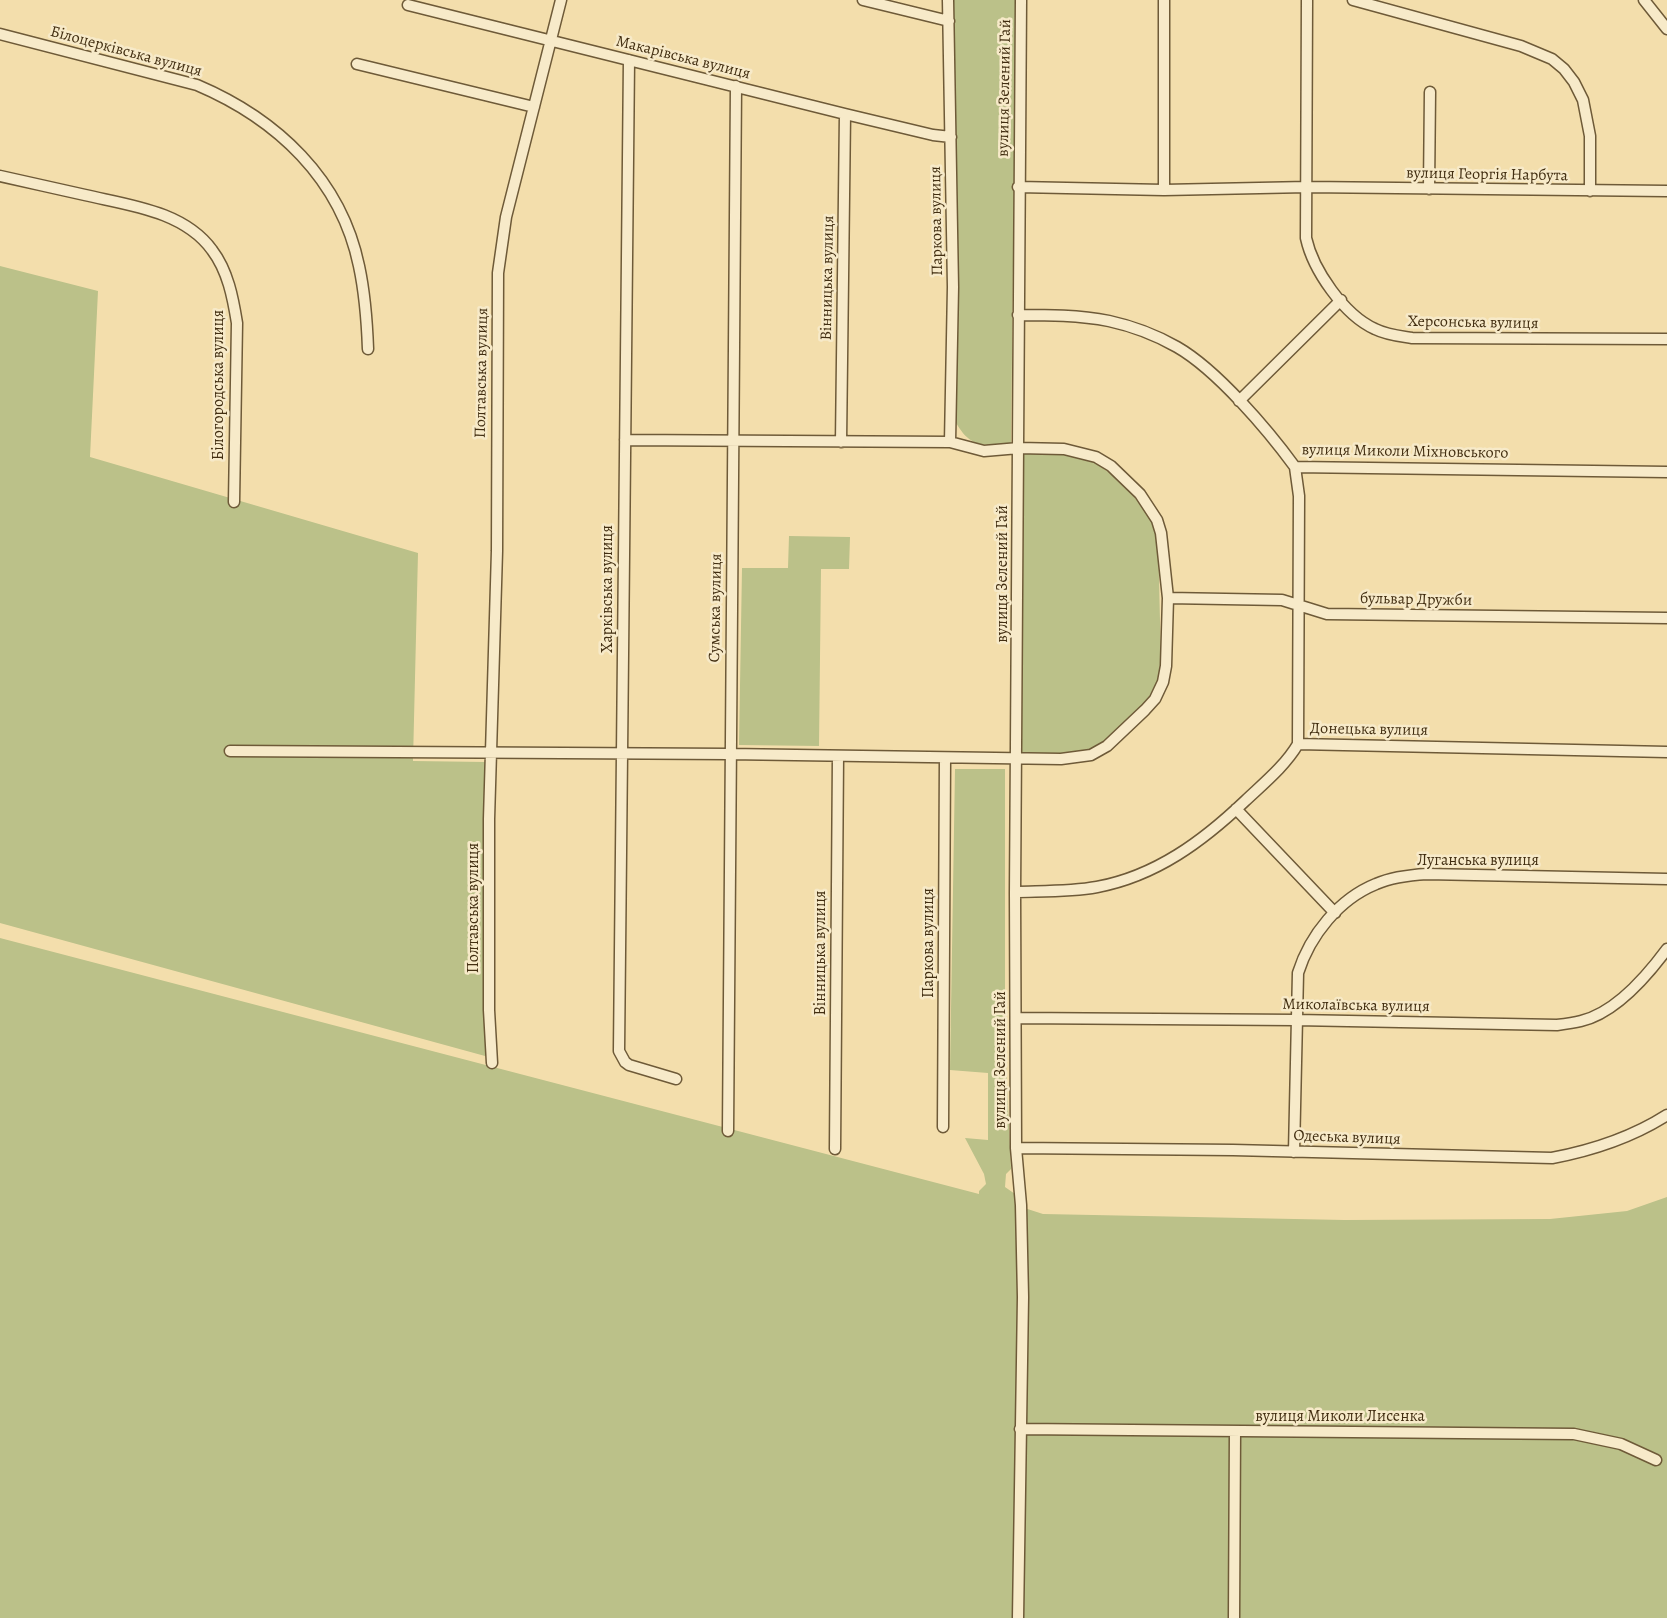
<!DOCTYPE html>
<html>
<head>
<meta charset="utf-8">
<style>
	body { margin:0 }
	canvas { display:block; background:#f3deac }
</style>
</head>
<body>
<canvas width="1667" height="1618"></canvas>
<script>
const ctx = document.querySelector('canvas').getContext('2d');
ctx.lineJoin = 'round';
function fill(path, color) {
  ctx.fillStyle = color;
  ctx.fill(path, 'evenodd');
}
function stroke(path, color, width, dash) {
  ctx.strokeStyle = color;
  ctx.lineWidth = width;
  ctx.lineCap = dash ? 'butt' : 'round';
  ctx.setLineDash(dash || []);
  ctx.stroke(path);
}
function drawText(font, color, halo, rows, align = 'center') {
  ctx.font = font + ' Alegreya,serif';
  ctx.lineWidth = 5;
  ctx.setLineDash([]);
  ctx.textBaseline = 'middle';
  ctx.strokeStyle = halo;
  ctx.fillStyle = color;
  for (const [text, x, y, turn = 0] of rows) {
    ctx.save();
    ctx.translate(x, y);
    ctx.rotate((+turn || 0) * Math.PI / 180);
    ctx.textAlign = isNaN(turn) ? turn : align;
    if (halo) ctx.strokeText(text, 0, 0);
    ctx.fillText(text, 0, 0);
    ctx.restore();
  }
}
fill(new Path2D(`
	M952,0H1016L1011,440V444C982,446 970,448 955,421V113Z
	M0,266L98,291L90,457L418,553L413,761L486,762L485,1056L0,923Z
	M1019,448C1033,448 1051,446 1065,449C1101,458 1146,501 1158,535L1161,664L1157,682L1147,702L1103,743L1082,753L1017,760Z
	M789,536L850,537L849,569H821L819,746L739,745L742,568H788Z
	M955,769H1005V1041L1011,1169L1006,1174L1005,1187L1015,1194V1205L1043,1214L1345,1220L1550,1219L1627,1211L1667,1197V1618H0V938L979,1194V1191L986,1184L984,1174L965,1138L988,1140V1073L950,1070Z`), '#bbc189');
const minor = new Path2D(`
	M863,0L949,21
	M948,0L953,287L950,442
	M1307,0L1306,238C1313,270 1344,315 1375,329C1387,335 1399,336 1412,338L1667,339
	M1353,0L1521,46L1552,59L1564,69L1574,82L1583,100L1590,136V191
	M1644,0L1667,29
	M408,5L845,114L933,135L951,137
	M0,34L197,85C277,119 341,179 359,266C365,294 367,321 368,349
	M629,60L619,1051L625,1062L629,1065L676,1079
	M357,64L534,107
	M0,176C28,182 57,189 85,195C128,205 184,211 212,250C228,271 233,298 237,323L234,502
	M1018,187L1164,190L1307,187L1667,191
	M1429,189L1430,92
	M1164,190V0
	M1018,315C1048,315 1079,315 1109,321C1132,326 1156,335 1177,347C1217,370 1268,430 1295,467L1667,472
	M1239,401L1341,300
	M841,442L845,114
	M1295,467L1299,496L1298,744
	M1168,598L1282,600L1327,614L1667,618
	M230,751L729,754L1061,759L1091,755L1107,746L1145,710L1155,699L1163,682L1166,666L1168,598L1161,533L1157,520L1140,494L1111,466L1096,457L1064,449L1019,448L984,451L950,442L625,440
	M1236,809L1335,913
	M1015,892C1042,891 1070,892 1097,887C1156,876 1203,841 1245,801C1264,783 1285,766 1298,744L1667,752
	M1016,1018L1296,1020L1557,1025C1565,1024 1573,1023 1581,1021C1615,1013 1647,976 1667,949
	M492,1063L489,1010V819L497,551L498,273L506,217L561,0
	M943,1127L945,758
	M728,1131L736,86
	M1016,1148L1233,1150L1552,1158C1594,1150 1631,1138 1667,1115
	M835,1149L838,756
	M1294,1152L1298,973C1310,935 1339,899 1376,884C1392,877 1410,875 1427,874L1667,879
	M1020,1429L1574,1434L1621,1444L1656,1460
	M1018,1618L1023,1297L1021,1205L1016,1148L1015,892L1021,0
	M1234,1618L1235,1431`);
stroke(minor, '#6e5a38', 13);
stroke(minor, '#f7eac9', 10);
drawText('16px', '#422e11', '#f7eac9', [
	["Білоцерківська вулиця",126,52,15],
	["Макарівська вулиця",683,58,14],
	["вулиця Зелений Гай",1005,88,-89],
	["вулиця Георгія Нарбута",1487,175,1],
	["Паркова вулиця",937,221,-91],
	["Вінницька вулиця",828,278,-89],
	["Херсонська вулиця",1473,323,1],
	["Полтавська вулиця",482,373,-89],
	["Білогородська вулиця",219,385,-90],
	["вулиця Миколи Міхновського",1405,452,1],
	["вулиця Зелений Гай",1003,574,-90],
	["Харківська вулиця",608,589,-90],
	["бульвар Дружби",1416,600,1],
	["Сумська вулиця",716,608,-89],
	["Донецька вулиця",1369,730,1],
	["Луганська вулиця",1478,861],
	["Полтавська вулиця",474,908,-90],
	["Паркова вулиця",929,943,-90],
	["Вінницька вулиця",821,953,-90],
	["Миколаївська вулиця",1356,1006,1],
	["вулиця Зелений Гай",1001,1060,-90],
	["Одеська вулиця",1347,1138,2],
	["вулиця Миколи Лисенка",1340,1417]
]);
</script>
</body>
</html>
